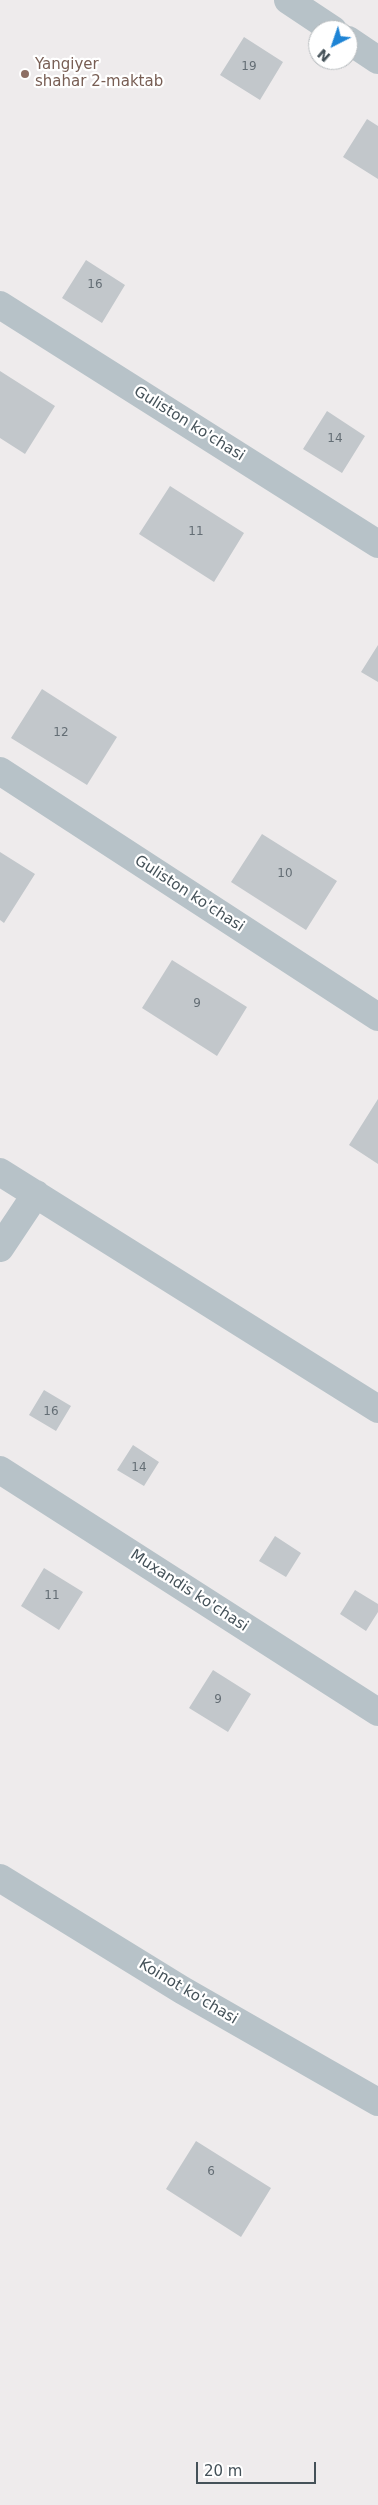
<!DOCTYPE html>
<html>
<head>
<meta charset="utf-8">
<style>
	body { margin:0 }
	#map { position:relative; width:378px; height:2505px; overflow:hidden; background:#eeebec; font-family:"DejaVu Sans",sans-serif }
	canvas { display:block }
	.north { position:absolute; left:308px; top:20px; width:50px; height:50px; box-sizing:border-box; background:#fff; border:1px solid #b4b9bc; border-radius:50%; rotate:221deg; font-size:14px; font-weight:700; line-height:20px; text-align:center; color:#445158 }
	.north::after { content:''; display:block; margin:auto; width:18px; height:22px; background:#1e84d5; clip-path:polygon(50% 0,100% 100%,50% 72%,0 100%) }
	.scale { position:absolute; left:196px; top:2462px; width:120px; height:22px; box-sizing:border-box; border:2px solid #445158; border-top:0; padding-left:6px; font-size:15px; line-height:18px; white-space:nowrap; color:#445158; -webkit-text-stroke:4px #fff; paint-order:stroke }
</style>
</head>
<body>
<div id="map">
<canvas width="378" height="2505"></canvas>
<div class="north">N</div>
<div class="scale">20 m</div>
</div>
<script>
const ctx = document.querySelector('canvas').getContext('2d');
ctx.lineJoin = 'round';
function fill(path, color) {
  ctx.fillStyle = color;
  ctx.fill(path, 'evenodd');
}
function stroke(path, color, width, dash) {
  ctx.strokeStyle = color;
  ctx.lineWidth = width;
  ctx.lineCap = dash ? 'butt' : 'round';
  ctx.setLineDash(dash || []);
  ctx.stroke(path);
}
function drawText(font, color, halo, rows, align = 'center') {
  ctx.font = font + ' "DejaVu Sans",sans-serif';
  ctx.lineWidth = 4.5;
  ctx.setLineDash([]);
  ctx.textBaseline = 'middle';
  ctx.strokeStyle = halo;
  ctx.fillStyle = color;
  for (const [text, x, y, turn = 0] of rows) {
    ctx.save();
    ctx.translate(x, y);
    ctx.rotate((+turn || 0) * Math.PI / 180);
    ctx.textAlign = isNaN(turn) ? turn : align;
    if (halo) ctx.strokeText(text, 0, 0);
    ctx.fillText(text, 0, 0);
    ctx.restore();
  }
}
fill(new Path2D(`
	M244,37L283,62L260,100L220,75Z
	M367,119L378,126V179L343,157Z
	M86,260L125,285L102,323L62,298Z
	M0,371L55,406L25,454L0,438Z
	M327,411L365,436L342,473L303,449Z
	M170,486L244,533L214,582L139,534Z
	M378,645V682L361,672Z
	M42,689L117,737L87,785L11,738Z
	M262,834L337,881L306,930L231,882Z
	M0,852L35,874L4,923L0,920Z
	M172,960L247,1007L217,1056L142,1008Z
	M378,1099V1164L349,1145Z
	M44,1390L71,1406L56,1431L29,1415Z
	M133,1445L159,1462L144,1486L117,1470Z
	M275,1536L301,1553L286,1577L259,1561Z
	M44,1568L83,1592L59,1630L21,1606Z
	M355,1590L378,1604V1612L366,1631L340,1614Z
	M213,1670L251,1694L228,1732L189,1708Z
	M196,2141L271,2188L241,2237L166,2189Z`), '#c2c7cb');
stroke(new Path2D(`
	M288,0L333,30
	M348,40L378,60
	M0,305L378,544
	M0,771L378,1017
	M0,1172L378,1409
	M0,1248L36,1194
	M0,1470L378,1712
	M0,1878L182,1990L378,2102`), '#b7c2c8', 28);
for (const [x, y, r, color] of [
	[25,74,5,"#8d6e63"]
]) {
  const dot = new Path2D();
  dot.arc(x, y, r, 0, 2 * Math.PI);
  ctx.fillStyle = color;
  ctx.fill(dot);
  stroke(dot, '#fff', 2);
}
drawText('12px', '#646e75', null, [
	["19",249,67],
	["16",95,285],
	["14",335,439],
	["11",196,532],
	["12",61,733],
	["10",285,874],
	["9",197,1004],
	["16",51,1412],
	["14",139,1468],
	["11",52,1596],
	["9",218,1700],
	["6",211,2172]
]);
drawText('15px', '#785e54', '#fff', [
	["Yangiyer",35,65],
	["shahar 2-maktab",35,82]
], 'left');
drawText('15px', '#445158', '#fff', [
	["Guliston ko'chasi",189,424,32],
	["Guliston ko'chasi",189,894,33],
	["Muxandis ko'chasi",189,1591,33],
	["Koinot ko'chasi",188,1992,31]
]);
</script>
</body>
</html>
